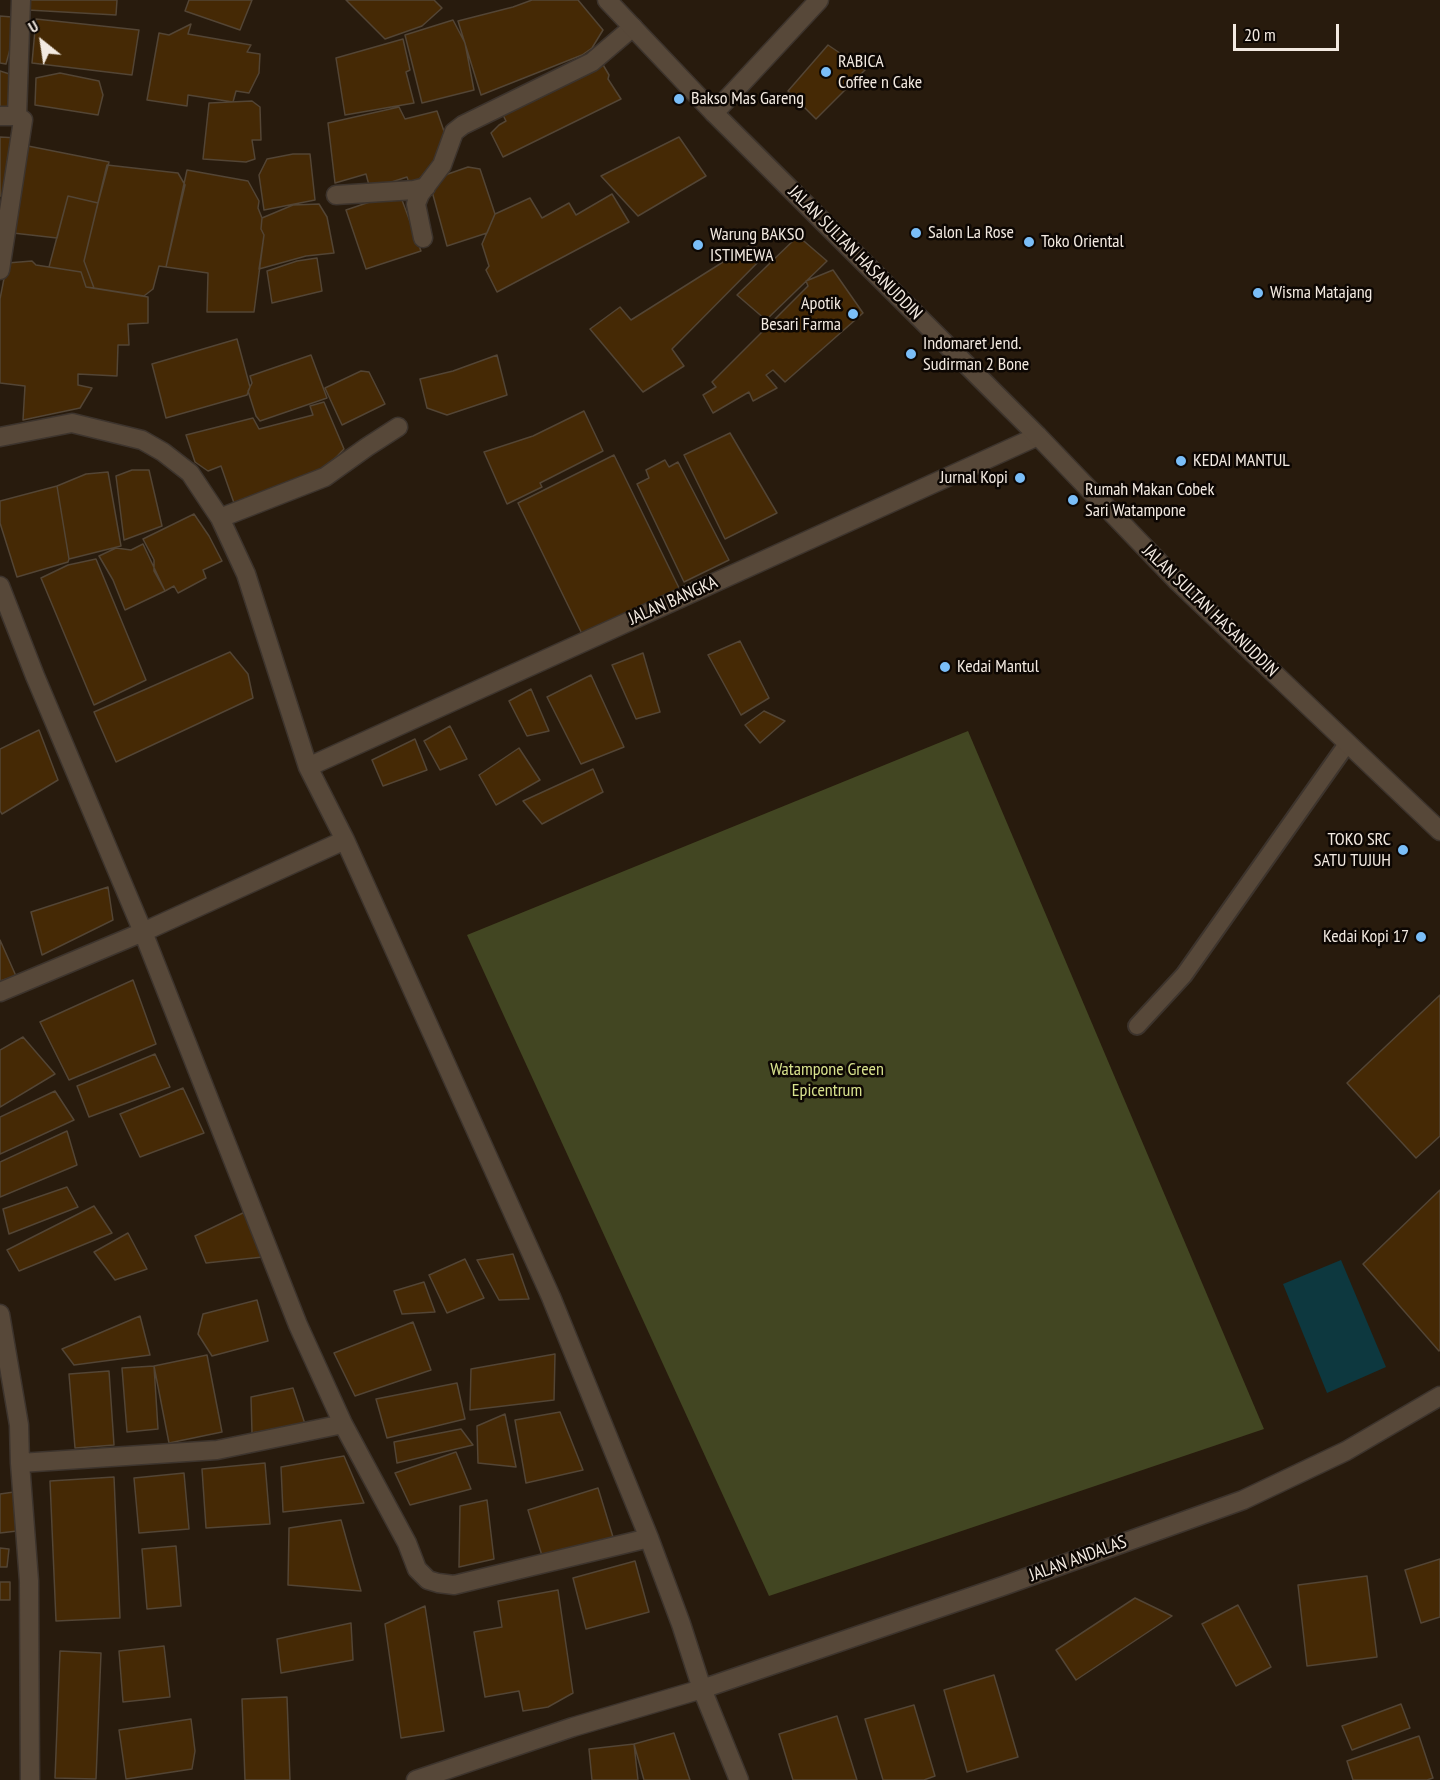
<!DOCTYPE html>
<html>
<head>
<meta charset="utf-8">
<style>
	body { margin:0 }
	#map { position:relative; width:1440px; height:1780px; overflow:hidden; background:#281b0d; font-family:"PT Sans Narrow",sans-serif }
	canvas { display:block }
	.north { position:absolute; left:12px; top:12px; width:60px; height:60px; -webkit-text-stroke:4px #0d0703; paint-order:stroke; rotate:330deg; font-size:16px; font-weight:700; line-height:24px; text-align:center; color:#f3eae1 }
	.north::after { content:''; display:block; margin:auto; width:21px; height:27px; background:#f3eae1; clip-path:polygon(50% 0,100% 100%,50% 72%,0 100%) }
	.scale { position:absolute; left:1233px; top:24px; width:106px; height:27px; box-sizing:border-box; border:3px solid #f3eae1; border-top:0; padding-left:8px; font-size:18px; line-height:21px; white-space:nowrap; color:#f3eae1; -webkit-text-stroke:4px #0d0703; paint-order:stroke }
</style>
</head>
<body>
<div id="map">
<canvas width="1440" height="1780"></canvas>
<div class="north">U</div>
<div class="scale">20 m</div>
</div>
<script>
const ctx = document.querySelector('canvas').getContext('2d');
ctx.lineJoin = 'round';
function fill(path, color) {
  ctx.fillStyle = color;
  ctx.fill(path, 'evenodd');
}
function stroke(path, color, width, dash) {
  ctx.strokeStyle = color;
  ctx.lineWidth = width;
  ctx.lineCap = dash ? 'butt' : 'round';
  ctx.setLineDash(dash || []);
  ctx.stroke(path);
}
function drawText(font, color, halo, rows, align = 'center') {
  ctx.font = font + ' "PT Sans Narrow",sans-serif';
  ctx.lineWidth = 5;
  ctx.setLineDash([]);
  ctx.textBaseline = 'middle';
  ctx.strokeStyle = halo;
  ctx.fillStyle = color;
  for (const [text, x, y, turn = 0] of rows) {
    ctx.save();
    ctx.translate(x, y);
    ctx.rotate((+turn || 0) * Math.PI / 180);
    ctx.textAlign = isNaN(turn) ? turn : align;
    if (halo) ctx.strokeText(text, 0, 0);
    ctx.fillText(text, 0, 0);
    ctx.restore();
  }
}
fill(new Path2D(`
	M968,731L1264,1429L769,1596L467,935Z`), '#424622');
fill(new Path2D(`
	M1341,1260L1386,1367L1327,1393L1283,1284Z`), '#0d383f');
const building = new Path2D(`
	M30,0H117L116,15L28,10Z
	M189,0H252L240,30L185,11Z
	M346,0H434L442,8L422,26L385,39Z
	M532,0H578L603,30L592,48L582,55L481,95L458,21L513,7Z
	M0,16L12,17V42L6,64L0,63Z
	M36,19L139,30L132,75L32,63Z
	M453,20L465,43L474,90L422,103L405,35Z
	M191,24L188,34L251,45L247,52L260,54L259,73L249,93L236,91L233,102L188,95L187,106L147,100L159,33L169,35Z
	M403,39L410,70L406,72L414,103L345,115L336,58Z
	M828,45L865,70L816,119L788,91Z
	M602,63L609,75L608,79L621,99L503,157L491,133L499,125L506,121L501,111Z
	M0,71L22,78L10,113L0,111Z
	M60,73L99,81L103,95L98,115L35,105L36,78Z
	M252,101L260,107L261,140H252L255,159L246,162L203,159L209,103Z
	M399,107L405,119L437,111L446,137L442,152L411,189L407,177L370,189L366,174L335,183L328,123Z
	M0,137L18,138L9,197L0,196Z
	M679,137L706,176L638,216L601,176Z
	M28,146L109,162L98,203L68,196L57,238L13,233Z
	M293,154H310L315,200L264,210L259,175L267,159Z
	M107,165L178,173L185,185L166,267L159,266L153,289L144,296L94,288L84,261Z
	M468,167L480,169L495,214L487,233L447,246L430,184L448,174Z
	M187,170L248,181L259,201L258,208L262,218L261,229L264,235L254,312H207L208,273L166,267Z
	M399,192L421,251L366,269L346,210Z
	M612,194L629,222L497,292L486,270L489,266L482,244L495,214L530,198L542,218L569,203L576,215Z
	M68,196L98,203L84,261L94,288L86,287L81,272L49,267Z
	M319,204L327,217L334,253L306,256L259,269L264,235L261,229L262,218L293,205Z
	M798,236L827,261L766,320L737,295Z
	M750,245L768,252L672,349L684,366L643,392L590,329L620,307L631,320Z
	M317,258L322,291L272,303L267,271L297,261Z
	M32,261L36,265L81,272L86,287L148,297V323L128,324L129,345H118L117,376L78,374V385L92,388L80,408L23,420L25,386L0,383V299L7,263Z
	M833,270L863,313L785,382L773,370L766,375L777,388L753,401L749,392L713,413L703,395L716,387L712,382L808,286L806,281Z
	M237,339L250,387L247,395L166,418L152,364Z
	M311,355L327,398L260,421L256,416L248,391L252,383L250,376Z
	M497,355L507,395L447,415L427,408L420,379L453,371Z
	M361,371L369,372L385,404L342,425L325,388Z
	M324,402L344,449L319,475L234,503L221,466L208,471L195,462L186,435L253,418L259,429L313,415L310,406Z
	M584,411L603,451L540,483L542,487L507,504L484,452L533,436Z
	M730,433L777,513L725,539L684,455Z
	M614,455L681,592L583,636L518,503Z
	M665,460L669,467L678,462L729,560L684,582L637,484L649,478L646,470Z
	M132,470H149L162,526L124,540L116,476Z
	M108,472L121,546L69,559L57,486L86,474Z
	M57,486L69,559L68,562L17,577L0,523V501Z
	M194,514L209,536L222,561L203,570L206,578L178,593L174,586L165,591L154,571V560L143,539Z
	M143,544L165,591L125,610L113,580L99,556L116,548L131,550Z
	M96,559L146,680L94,705L41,578L68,565Z
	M740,641L769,698L741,715L708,655Z
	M230,652L248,674L253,698L116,762L94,712Z
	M643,653L660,712L636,719L612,665Z
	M591,675L624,747L581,764L547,697Z
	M531,689L549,731L527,736L509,701Z
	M764,711L785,721L760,743L745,725Z
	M450,726L467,759L440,770L424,741Z
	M39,730L58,780L2,814L0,811V749Z
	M415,739L427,770L383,786L372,760Z
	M519,748L540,780L496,805L479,775Z
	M593,769L603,792L542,824L523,801Z
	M108,887L113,920L42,955L31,912Z
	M0,940L16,976L0,981Z
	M133,980L156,1044L69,1080L40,1022Z
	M1440,995V1136L1416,1158L1347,1083Z
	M23,1037L55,1074L0,1107V1050Z
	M155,1054L170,1087L89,1117L77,1086Z
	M183,1088L204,1133L140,1157L120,1114Z
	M55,1091L74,1120L0,1154V1117Z
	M67,1131L77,1165L0,1197V1162Z
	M67,1187L78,1207L9,1234L3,1209Z
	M1440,1190V1350L1439,1351L1363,1264Z
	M94,1206L112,1233L19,1271L7,1250Z
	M247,1211L263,1257L206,1263L195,1236Z
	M128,1233L147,1269L115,1280L94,1252Z
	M513,1254L529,1299L499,1300L477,1260Z
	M465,1259L484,1298L447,1313L429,1275Z
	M424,1282L435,1312L402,1314L394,1291Z
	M257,1300L268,1341L212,1356L198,1334L203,1314Z
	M140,1316L150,1355L74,1365L62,1349Z
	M413,1322L431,1370L355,1396L334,1353Z
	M555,1354L554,1400L470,1410L471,1369Z
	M207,1355L222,1432L169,1443L154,1366Z
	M154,1366L158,1429L127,1432L122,1368Z
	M109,1371L114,1445L75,1448L69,1374Z
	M457,1383L465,1419L387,1438L376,1399Z
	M293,1388L305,1424L252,1433L251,1397Z
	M560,1412L583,1470L526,1483L515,1420Z
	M505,1414L516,1467L478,1463L477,1426Z
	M461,1429L473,1445L397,1463L394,1442Z
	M456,1452L471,1489L410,1505L395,1473Z
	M344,1456L364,1503L283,1512L281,1467Z
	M265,1463L270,1524L206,1528L202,1469Z
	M184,1473L189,1529L139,1533L134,1478Z
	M114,1477L120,1618L56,1621L50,1481Z
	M598,1488L613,1537L543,1559L528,1510Z
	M14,1492L17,1531L0,1533V1494Z
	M487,1500L494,1559L459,1567L460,1506Z
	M341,1520L361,1591L288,1585L289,1528Z
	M176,1546L181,1606L147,1609L142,1549Z
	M0,1548L9,1549L7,1567H0Z
	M1440,1559V1617L1421,1623L1405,1570Z
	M635,1561L649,1612L586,1629L573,1578Z
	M1367,1576L1377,1657L1307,1666L1298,1585Z
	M0,1582H10V1600H0Z
	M558,1590L573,1693L548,1707L523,1711L519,1691L485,1697L474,1632L502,1627L498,1601Z
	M1135,1598L1172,1616L1076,1680L1056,1650Z
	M1238,1605L1271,1667L1236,1686L1202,1624Z
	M425,1606L444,1731L401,1738L385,1624Z
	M351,1623L353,1660L281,1673L277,1639Z
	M164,1646L170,1697L123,1702L119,1651Z
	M60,1651L101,1653L96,1779L55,1778Z
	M994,1675L1018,1757L967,1772L944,1690Z
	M287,1697L290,1780H245L242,1699Z
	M1401,1704L1410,1728L1352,1750L1342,1726Z
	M914,1705L935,1776L924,1780H883L865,1719Z
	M837,1716L857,1780H793L779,1734Z
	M191,1719L195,1751L192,1769L126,1779L119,1730Z
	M674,1733L690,1780H644L634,1744Z
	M1419,1736L1433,1778L1427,1780H1353L1347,1761Z
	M634,1744L638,1780H592L589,1749Z`);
fill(building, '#452905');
stroke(building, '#534535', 1.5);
const lane = new Path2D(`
	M1137,1026L1184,975L1347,744`);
const street = new Path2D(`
	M714,113L819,0
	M0,116H17L23,120L0,270
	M17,116L21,0
	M336,195L414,190L426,187
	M423,238L416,204L420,194L442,165L454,132L463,125L592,62L633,27
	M0,437L72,423L142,440L163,452L190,473L220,518L246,574L308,767L345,840L551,1297L649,1538
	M220,518L325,477L367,447L398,427
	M0,586L35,676L143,932L298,1325L343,1424L407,1543L417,1569L428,1580L438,1583L454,1585L649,1538L681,1624L702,1689L739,1780
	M308,767L1038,436
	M0,992L143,932L345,840
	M0,1314L19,1425L20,1463L29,1581L30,1780
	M20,1463L217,1450L343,1424
	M416,1780L573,1727L702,1689L1003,1586L1243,1500L1346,1451L1440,1396`);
const secondary = new Path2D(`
	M607,0L714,113L1038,436L1178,582L1440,831`);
stroke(lane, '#3d342d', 20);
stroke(street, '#3d342d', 21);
stroke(secondary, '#3d342d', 21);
stroke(lane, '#574839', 16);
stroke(street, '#574839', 18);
stroke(secondary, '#574839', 18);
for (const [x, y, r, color] of [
	[826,72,6,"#7abef8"],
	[679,99,6,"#7abef8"],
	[916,233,6,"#7abef8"],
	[1029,242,6,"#7abef8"],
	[698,245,6,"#7abef8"],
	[1258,293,6,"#7abef8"],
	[853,314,6,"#7abef8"],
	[911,354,6,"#7abef8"],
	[1181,461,6,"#7abef8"],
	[1020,478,6,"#7abef8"],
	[1073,500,6,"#7abef8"],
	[945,667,6,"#7abef8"],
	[1403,850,6,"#7abef8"],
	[1421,937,6,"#7abef8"]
]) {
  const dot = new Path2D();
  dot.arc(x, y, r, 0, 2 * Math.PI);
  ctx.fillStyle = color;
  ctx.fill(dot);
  stroke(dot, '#0d0703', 2);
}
drawText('18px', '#f3eae1', '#0d0703', [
	["RABICA",838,62],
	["Coffee n Cake",838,83],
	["Bakso Mas Gareng",691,99],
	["Salon La Rose",928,233],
	["Warung BAKSO",710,235],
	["ISTIMEWA",710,256],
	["Toko Oriental",1041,242],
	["Wisma Matajang",1270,293],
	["Apotik",841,304,"right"],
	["Besari Farma",841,325,"right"],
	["Indomaret Jend.",923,344],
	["Sudirman 2 Bone",923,365],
	["KEDAI MANTUL",1193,461],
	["Jurnal Kopi",1008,478,"right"],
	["Rumah Makan Cobek",1085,490],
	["Sari Watampone",1085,511],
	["Kedai Mantul",957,667],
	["TOKO SRC",1391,840,"right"],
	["SATU TUJUH",1391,861,"right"],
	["Kedai Kopi 17",1409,937,"right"]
], 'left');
drawText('18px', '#f3eae1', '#0d0703', [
	["JALAN SULTAN HASANUDDIN",855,253,45],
	["JALAN BANGKA",673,601,-24],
	["JALAN SULTAN HASANUDDIN",1210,611,44],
	["JALAN ANDALAS",1078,1559,-20]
]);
drawText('18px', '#d8e28d', '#0d0703', [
	["Watampone Green",827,1070],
	["Epicentrum",827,1091]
]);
</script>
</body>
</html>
